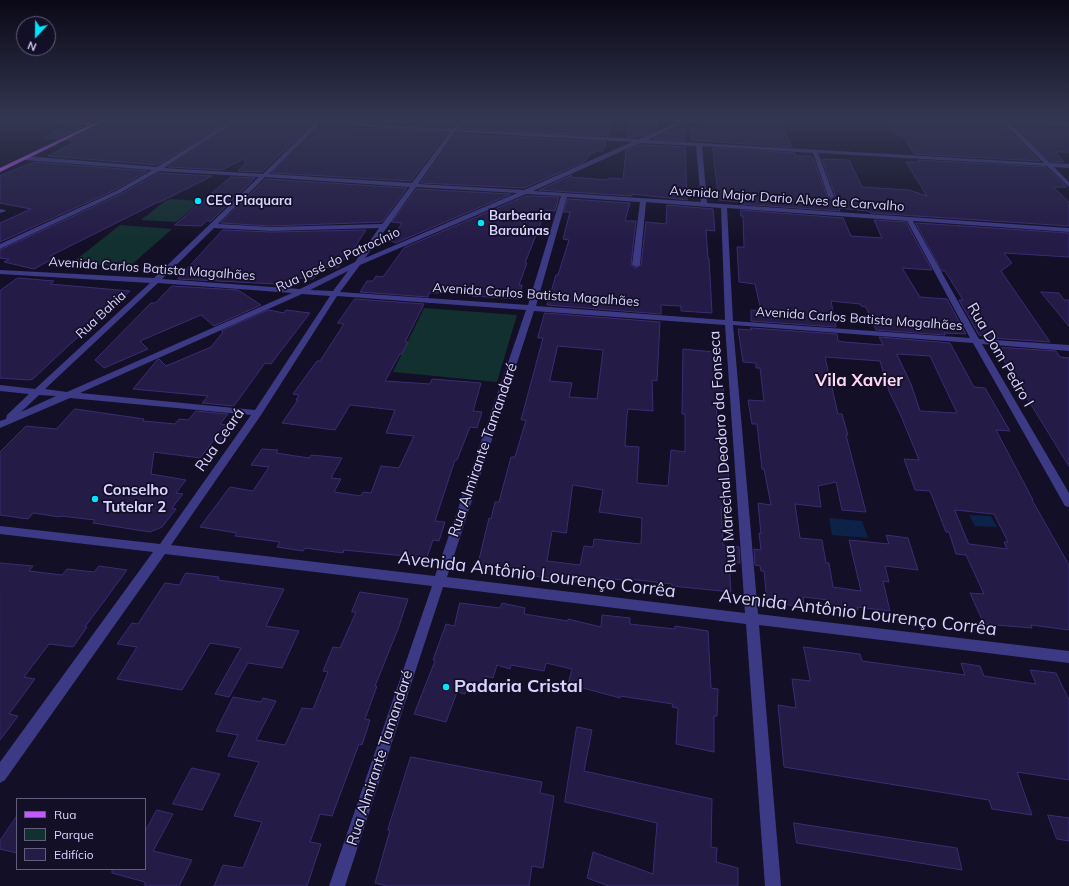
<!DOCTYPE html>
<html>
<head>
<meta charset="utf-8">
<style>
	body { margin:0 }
	#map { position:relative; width:1069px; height:886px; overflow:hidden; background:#130f26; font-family:Mulish,sans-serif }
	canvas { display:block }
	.legend { position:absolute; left:16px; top:798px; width:130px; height:72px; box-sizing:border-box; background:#130f26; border:1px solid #625e7d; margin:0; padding:5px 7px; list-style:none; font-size:12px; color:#d9d4ff }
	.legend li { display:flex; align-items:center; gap:8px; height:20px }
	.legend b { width:20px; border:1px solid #625e7d }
	.north { position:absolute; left:16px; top:16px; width:40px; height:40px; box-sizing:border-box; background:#130f26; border:1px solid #625e7d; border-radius:50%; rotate:202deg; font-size:11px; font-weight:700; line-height:16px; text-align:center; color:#d9d4ff }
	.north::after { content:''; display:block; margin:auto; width:14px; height:18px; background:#00e5ff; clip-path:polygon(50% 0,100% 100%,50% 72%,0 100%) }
</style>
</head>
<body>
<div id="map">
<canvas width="1069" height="886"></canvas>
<ul class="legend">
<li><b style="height:5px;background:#c25bff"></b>Rua</li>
<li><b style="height:11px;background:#12302f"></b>Parque</li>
<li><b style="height:11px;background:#241b47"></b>Edifício</li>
</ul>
<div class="north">N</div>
</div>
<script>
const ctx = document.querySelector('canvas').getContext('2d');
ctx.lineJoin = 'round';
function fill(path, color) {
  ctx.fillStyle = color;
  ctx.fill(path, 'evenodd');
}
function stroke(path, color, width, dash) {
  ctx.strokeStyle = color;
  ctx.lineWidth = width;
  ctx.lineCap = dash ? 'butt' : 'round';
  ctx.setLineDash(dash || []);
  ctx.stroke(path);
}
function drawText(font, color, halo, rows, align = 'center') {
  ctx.font = font + ' Mulish,sans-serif';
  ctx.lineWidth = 3.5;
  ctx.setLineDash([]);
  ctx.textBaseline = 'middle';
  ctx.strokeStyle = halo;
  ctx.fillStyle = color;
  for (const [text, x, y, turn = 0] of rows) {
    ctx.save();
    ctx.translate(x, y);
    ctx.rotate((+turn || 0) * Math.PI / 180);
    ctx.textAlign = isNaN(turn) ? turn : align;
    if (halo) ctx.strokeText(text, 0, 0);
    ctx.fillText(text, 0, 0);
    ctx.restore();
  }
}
fill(new Path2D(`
	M171,199L201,201L176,222L141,220L165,201Z
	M120,225L172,229L129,267L72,263Z
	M424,308L517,315L497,382L393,372Z`), '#12302f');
fill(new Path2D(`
	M969,515L991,516L997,527L975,526Z
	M829,518L862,521L868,538L832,535Z`), '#0c2248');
const building = new Path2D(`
	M107,120H208L228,121L157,165L48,156L77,141L68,140L97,127Z
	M325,120H457L451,127Z
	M464,120H613L608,136L460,128Z
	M630,120H657V130L639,137H628Z
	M708,120H780L792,147L691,140V127H701V124Z
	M237,121L311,125L262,172L238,171L246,163L243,159L222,170L169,167Z
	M887,121L947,124L945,122L1003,124L1040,161L914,154L902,135H896Z
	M70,125L84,126L57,139L43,138Z
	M1014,125L1069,127V152H1055L1064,162H1051Z
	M321,126L447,133L411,181L272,173Z
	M685,127V141L653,139L667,132L673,133Z
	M456,134L606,142L603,151H596L595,153H591L584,162L524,188L421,183Z
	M640,145L685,147L687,200L632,194V196L539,190L572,175L570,177L608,180L609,178L623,179L626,151Z
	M713,148L795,153L796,156H810L813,158L827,196L830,199L835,195L822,159L849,160L862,187L909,190L927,196L906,162H919L918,160L1046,167L1067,187H1053L1069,202V226L871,213L868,211L839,208L840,211L740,204V202L719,200Z
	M35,162L147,171L115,190L0,242V223L31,209L0,203V176Z
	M159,173L212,176L160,202H158L50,256L56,257L34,269L4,262L9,259L0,258V250L121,194Z
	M231,177L255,178L210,222L208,220L201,226L175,225Z
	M266,179L407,188L382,222L271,226L221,223Z
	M417,189L511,194L396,243L391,241L402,223L392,222Z
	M526,196L559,197L555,211L546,210L525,263H527L519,285H522L519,299L472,296L474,288L445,286L443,293H429L428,297L360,292L367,281H373L376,276L383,277L404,248Z
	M568,199L630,203L625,221H636L631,265L635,268L641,265L646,222L666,224L667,205L713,209L715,231L706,230L708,258H709L712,313L681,311V306L661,305V314L547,305L556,275H558L569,240L563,239L570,212H564Z
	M741,210L843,218L851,236L882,238L874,220L906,222L932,270L902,268L920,297L947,299L966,334L944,333L945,335L876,330L866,307L861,306L860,304L831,301L836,327L751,321V310L761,311L755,284L739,282L737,247H744L743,216H741Z
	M916,223L1069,233V257L1004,253L1012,263L1001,271L1050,342L991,338L979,335L959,300H963L945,271H942Z
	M223,230L271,232L366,230L347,259H344L338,268L322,267L313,279L300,278L295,285L178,279Z
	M18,278L54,281L50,284L130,291L68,346L33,379L28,380L0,378V291Z
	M172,286L238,290L261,305L214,326L201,315L140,341L148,349L104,368L95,360L151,303H155Z
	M1041,292L1059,293L1064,300H1069V326Z
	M355,299L424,304L405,342H408L402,354H400L385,381L430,384L432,379L481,383L473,411L482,412L477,428L470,427L457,460H455L435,521L445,522L439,541L433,540L425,563L403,560L405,556L344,550L343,553L305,548L303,551L277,547L280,542L235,536L237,533L200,527L230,487L253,491L269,467L251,465L262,449L278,450L276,453L309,458L311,455L342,458L331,478L341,479L334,492L361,496L363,492L371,493L381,466L399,468L414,436L386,433L395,410L350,405L335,430L282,423L298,400H296L299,395L293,394L317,361H320L344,324L338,323Z
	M269,310L284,313L286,310L310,313L271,364L265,363L234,406L202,403L208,396L133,389L157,360L159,359L166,366L211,347L223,332L222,331Z
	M545,313L660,322L657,381L652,380L653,411L628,409L627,415L625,446L639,447L637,483L668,486L671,450L685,452V414H682L683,349L714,352L716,384L723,385L725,407L716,406L719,439L727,440V453L726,452L730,491H728L730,508L721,507L723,545L739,547L740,563L729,562L731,592L672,586V584L629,579V581L599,577L598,585L477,568L489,518L491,519L495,502H499L511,457H515L526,420H521L543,338H538ZM558,346L603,350L597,399L569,397L572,383L550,381ZM573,485L603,490L599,512L642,518L641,544L594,539L593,547L584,546L580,565L547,561L552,531L566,533Z
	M751,328L837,334L838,341L844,342L883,345L879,337L950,343L974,387L985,388L1010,431L996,430L1033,500H1032L1069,565V630L1031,625L1032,628L984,624L970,593L984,594L966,555L956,554L949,532H946L930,491L915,490L904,459L919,460L901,416L889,391L880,361L825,357L838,414H842L848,435H846L866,512L842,510L836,482L818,486L821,507L795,504L800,538L822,540L826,563H829L833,587L861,591L849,540L889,544L886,535L908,538L918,570L885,566L889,582L883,581L890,611L857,607L858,610L830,606L829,600L803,597L804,607L767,602L764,571H761L760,566L755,565L754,549L761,550L759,533L761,534L758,503L771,505L764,469H762L757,424H752L748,400L764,401L760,368H756V363L743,362L738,329L751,330ZM897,354L930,356L957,413L920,411L911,384ZM955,510L994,514L1008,542H1004L1007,549L969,544Z
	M996,347L1056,351L1060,357L1069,358V466Z
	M75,409L144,419L143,421L175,424L179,419L188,420L196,411L228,414L220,424L235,426L223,443L213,441L200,458L154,452L151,474L186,480L176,493L183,494L172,508L176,509L162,527L150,532L93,523L95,520L61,516L60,517L33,513L28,519L0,515V452L26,426L56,429Z
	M0,563L33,566L29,571L62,575L67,569L94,572L99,566L127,570L85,627H87L73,647L49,644L24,677L35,679L9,714L18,716L0,740Z
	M186,573L219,577L218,580L284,589L266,626L299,631L282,668L248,663L229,697L215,694L241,648L210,643L182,690L117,679L137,647L117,644L132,623L138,624L165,583L179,585Z
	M360,592L408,599L398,629L375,686H377L365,719L370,720L362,745L359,744L332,816L320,814L310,842L321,844L307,886H214L223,865L243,868L262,822L234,816L259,762L228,756L238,735L216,731L233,697L261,702L263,698L276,701L256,740L285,745L302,708L313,709L328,672L323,671L333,647L340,648L356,612H352Z
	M460,603L500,608L502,603L525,608L524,614L568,621V619L601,627L602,615L630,618V624L675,629V626L708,631L711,688L718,689L717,716H714V752L676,744L678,708L672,707L673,704L620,696V698L568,684L572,669L546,663L544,671L511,665L510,669L497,665L493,678L485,676L481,690L467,687L465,694L457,692L446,722L414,714L435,661L433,660L446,624L454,626Z
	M804,647L860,654L862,661L965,675L961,663L980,666L984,676L1036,684L1030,670L1056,673L1069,700V780L1017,772L1032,815L992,809L989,800L784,767L778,705L796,708L792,679L810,681Z
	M577,727L592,730L584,771L712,799L711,847L717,848L716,862L738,868V886H609L587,878L593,852L653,874L657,823L565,802Z
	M411,757L542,782L540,793L554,796L543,868L532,866L529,886H387L375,883L390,830H388Z
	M192,768L220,774L202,810L173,804Z
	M157,810L173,814L153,851L192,860L179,886H145V882L112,873V869H145V832Z
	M1048,815L1069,818V841L1057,839Z
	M17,816V853L0,849V841Z
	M794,823L957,848L962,870L797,843Z`);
fill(building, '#241b47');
stroke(building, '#3b2d73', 1);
fill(new Path2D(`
	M48,120H63L99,124L96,126L50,121Z
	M232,120H237L164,168L263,174L314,124L275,121L273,120L317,121L323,120V121L452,129L459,120H463L457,129L639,139L684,120H689L647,140L1044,163L1004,123L962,121L960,120H1006L1069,122V126L1010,123L1050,163L1069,164V168L1054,167L1069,182V187L1047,166L818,153L834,196L831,198L828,196L813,153L702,146L707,203L1069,228V232L913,221L979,339L1069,345V351L982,344L1069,493V507L1065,506L973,343L733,325L758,614L1069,651V663L759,625L781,886H765L746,624L443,587L345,886H329L432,586L165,554L5,780L0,783V762L153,552L0,534V526L160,544L251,415L70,398L0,428V421L6,419L7,415L29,394L0,391V385L35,389L150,283L0,274V270L154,278L259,177L159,171L120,193L0,249V244L116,191L152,170L25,160L22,158L25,156L157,167ZM320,124L450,132L412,183L269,174ZM455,132L632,142L524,190L418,184ZM640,143L696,146L701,202L533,191ZM265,177L410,187L382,224L271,227L218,224ZM416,187L517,193L365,258ZM526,194L561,196L528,305L340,292L360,265ZM567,197L640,202L632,265L636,267L640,265L646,202L721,208L725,320L536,306ZM727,208L907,221L970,338L733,321ZM214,228L271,231L379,228L355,262L300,289L162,279ZM348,271L333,291L310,290ZM158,283L292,293L67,392L45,389ZM302,294L330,296L255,410L80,393ZM337,296L526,310L435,576L171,545L261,415ZM534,311L725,325L745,613L447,577ZM39,395L56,396L21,412Z
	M0,209L5,210L6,211L0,213Z`), '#3d3a85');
fill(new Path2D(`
	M101,120H106L0,172V168Z`), '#c25bff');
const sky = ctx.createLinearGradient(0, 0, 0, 244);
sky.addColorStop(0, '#0a0815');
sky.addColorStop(0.49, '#333752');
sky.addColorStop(1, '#33375200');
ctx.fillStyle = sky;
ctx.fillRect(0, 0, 1069, 244);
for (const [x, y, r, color] of [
	[198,201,4,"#00e5ff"],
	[481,223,4,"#00e5ff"],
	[95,499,4,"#00e5ff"],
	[446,687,4,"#00e5ff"]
]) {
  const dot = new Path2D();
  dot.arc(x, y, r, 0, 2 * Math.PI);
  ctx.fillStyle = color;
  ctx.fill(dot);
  stroke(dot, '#130f26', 1.5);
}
drawText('13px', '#d9d4ff', '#130f26', [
	["Avenida Major Dario Alves de Carvalho",787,199,4],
	["Rua José do Patrocínio",338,260,-25],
	["Avenida Carlos Batista Magalhães",152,269,4],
	["Avenida Carlos Batista Magalhães",536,295,4],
	["Rua Bahia",101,315,-43],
	["Avenida Carlos Batista Magalhães",859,319,4]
]);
drawText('bold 13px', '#d9d4ff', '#130f26', [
	["CEC Piaquara",206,201],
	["Barbearia",489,216],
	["Baraúnas",489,231]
], 'left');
drawText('15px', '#d9d4ff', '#130f26', [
	["Rua Dom Pedro I",1000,355,60],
	["Rua Ceará",220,440,-55],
	["Rua Almirante Tamandaré",483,450,-71],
	["Rua Marechal Deodoro da Fonseca",723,452,-94],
	["Rua Almirante Tamandaré",380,758,-72]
]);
drawText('bold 15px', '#d9d4ff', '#130f26', [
	["Conselho",103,490],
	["Tutelar 2",103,507]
], 'left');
drawText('bold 17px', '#ffd6f0', '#130f26', [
	["Vila Xavier",859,381]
]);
drawText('18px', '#d9d4ff', '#130f26', [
	["Avenida Antônio Lourenço Corrêa",537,575,7],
	["Avenida Antônio Lourenço Corrêa",858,613,7]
]);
drawText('bold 18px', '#d9d4ff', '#130f26', [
	["Padaria Cristal",454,687]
], 'left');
</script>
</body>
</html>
